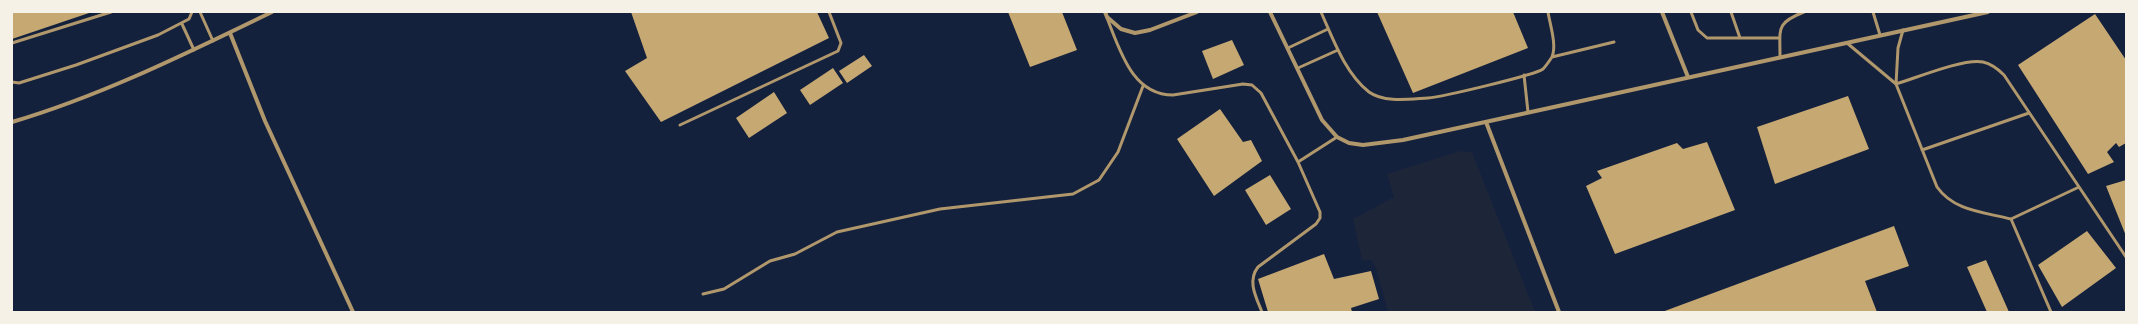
<!DOCTYPE html>
<html>
<head>
<meta charset="utf-8">
<style>
	body { margin:0 }
	#map { position:relative; width:2138px; height:324px; overflow:hidden; background:#14213d; font-family:"Open Sans",sans-serif }
	canvas { display:block }
	.frame { position:absolute; inset:0; border:13px solid #f6f1e7; pointer-events:none }
</style>
</head>
<body>
<div id="map">
<canvas width="2138" height="324"></canvas>
<div class="frame"></div>
</div>
<script>
const ctx = document.querySelector('canvas').getContext('2d');
ctx.lineJoin = 'round';
function fill(path, color) {
  ctx.fillStyle = color;
  ctx.fill(path, 'evenodd');
}
function stroke(path, color, width, dash) {
  ctx.strokeStyle = color;
  ctx.lineWidth = width;
  ctx.lineCap = dash ? 'butt' : 'round';
  ctx.setLineDash(dash || []);
  ctx.stroke(path);
}
fill(new Path2D(`
	M1460,151L1472,152L1535,312H1388L1376,268L1371,260H1362L1353,219L1394,197L1387,174Z`), '#1d2539');
fill(new Path2D(`
	M12,12H92L12,39Z
	M631,12H817L829,38L661,122L625,71L647,58Z
	M1008,12H1062L1077,50L1030,67Z
	M1377,12H1513L1528,48L1413,93Z
	M2095,14L2126,60V143L2119,147L2116,143L2107,152L2114,162L2088,174L2018,65Z
	M1232,40L1244,65L1213,79L1202,51Z
	M864,55L872,66L847,83L839,71Z
	M833,68L843,83L810,105L800,90Z
	M774,92L787,113L749,138L736,118Z
	M1848,96L1869,149L1775,184L1757,127Z
	M1220,109L1243,142L1251,140L1262,161L1214,196L1177,139Z
	M1707,142L1735,210L1615,254L1586,186L1602,178L1597,171L1677,143L1683,149Z
	M1270,175L1291,209L1266,225L1245,190Z
	M2126,180V236L2106,186Z
	M1894,226L1909,266L1865,281L1877,312H1662Z
	M2087,231L2116,268L2062,307L2038,265Z
	M1324,254L1334,279L1371,271L1379,299L1351,308L1352,312H1268L1258,279Z
	M1986,260L2009,312H1987L1967,267Z`), '#c6a872');
stroke(new Path2D(`
	M200,12L213,41
	M1321,12C1333,39 1345,73 1369,92C1384,103 1410,99 1428,98C1442,97 1535,75 1543,69C1545,67 1550,60 1552,57C1557,45 1550,25 1548,12
	M1691,12L1698,30L1707,38H1780
	M1731,12L1740,38
	M1873,12L1880,35
	M1107,18C1120,50 1132,95 1173,95L1243,84L1252,85L1261,93L1298,162L1320,212V218L1316,224L1258,267C1247,281 1256,297 1262,312
	M182,24L194,50
	M1903,30L1898,48L1896,84L1937,187C1954,211 1983,212 2011,219L2051,312
	M12,43L111,12
	M1847,43L1896,84
	M1288,48L1328,29
	M1780,56C1780,28 1776,23 1804,12
	M1552,57L1614,42
	M1298,68L1338,50
	M1524,75L1528,112
	M12,82L19,83L76,65L158,35L189,19L192,12
	M1896,84C1916,78 1964,58 1983,62C1992,64 1998,69 2004,75L2126,257
	M680,125L838,51L841,43L829,12
	M1922,150L2029,113
	M1298,162L1337,137
	M2011,219L2079,187
	M703,294L724,289L770,261L795,254L837,232L940,209L1073,194L1099,180L1118,152L1143,86`), '#b1986c', 3);
stroke(new Path2D(`
	M1105,12L1107,17L1121,29L1135,33L1150,30L1197,12
	M1270,12L1322,120L1337,137L1349,143L1363,145L1403,140L1988,12
	M1662,12L1688,77
	M230,33L265,121L353,312
	M12,122C103,95 187,53 272,12
	M1486,122L1559,312`), '#b1986c', 4);
</script>
</body>
</html>
